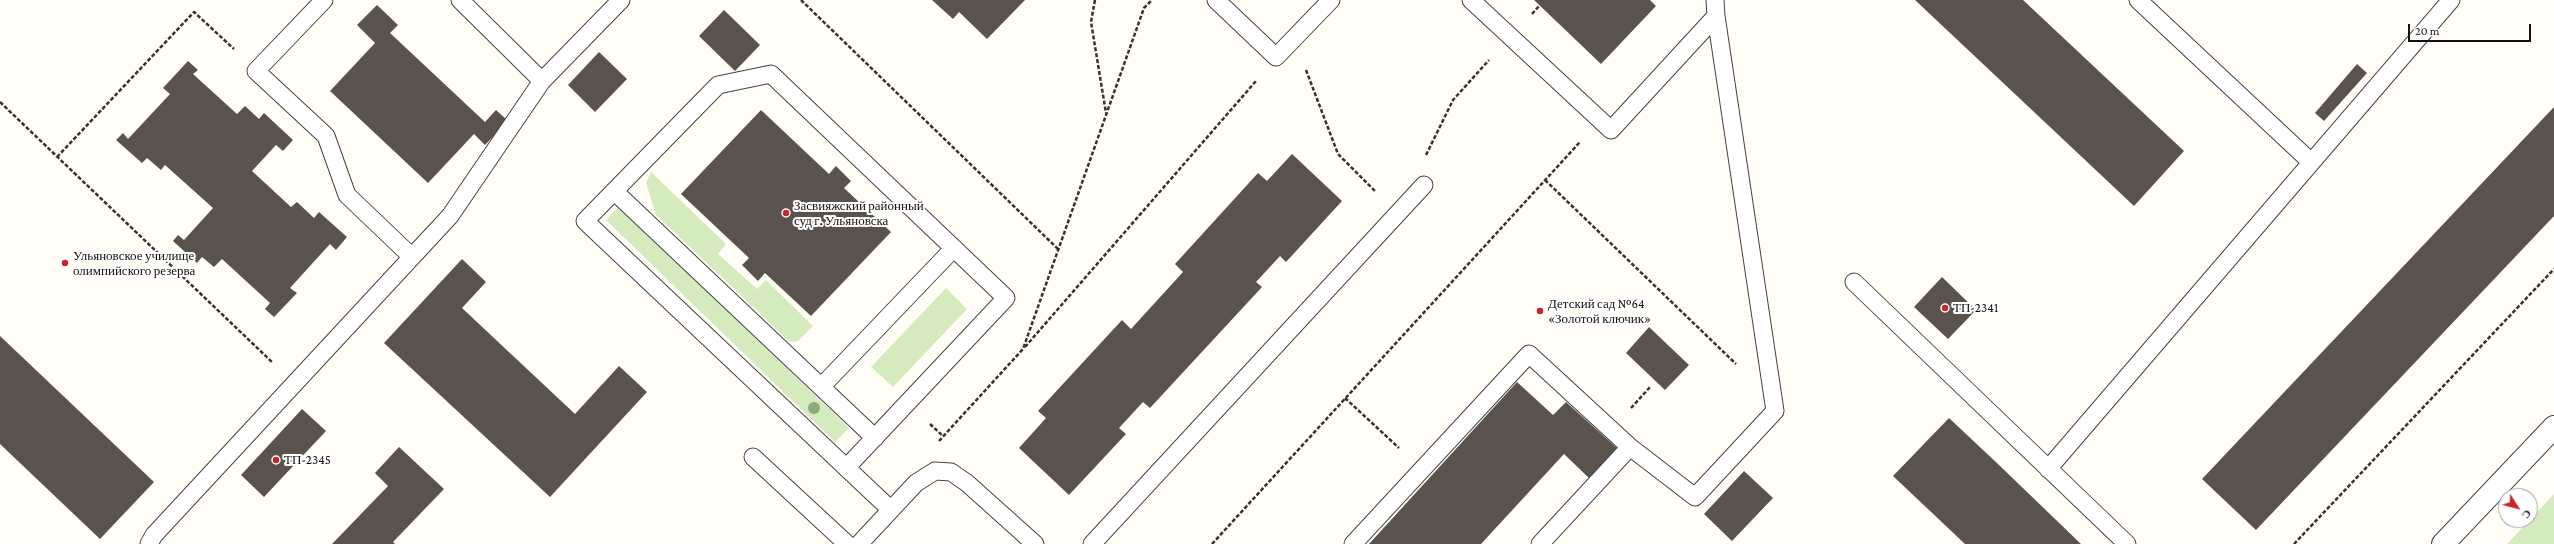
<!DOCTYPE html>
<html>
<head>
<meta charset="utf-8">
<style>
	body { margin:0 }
	#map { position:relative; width:2554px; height:544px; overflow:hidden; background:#fffdf5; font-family:"Crimson Pro",serif }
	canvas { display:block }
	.north { position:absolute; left:2498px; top:488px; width:40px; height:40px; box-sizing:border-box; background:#fff; border:1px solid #a0a0a0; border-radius:50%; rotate:126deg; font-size:11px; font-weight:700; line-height:16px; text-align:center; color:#111 }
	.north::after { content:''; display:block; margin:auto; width:14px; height:18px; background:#c4262e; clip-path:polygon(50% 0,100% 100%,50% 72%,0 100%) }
	.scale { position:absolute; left:2408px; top:24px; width:123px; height:18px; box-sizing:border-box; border:2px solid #111; border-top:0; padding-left:5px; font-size:12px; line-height:14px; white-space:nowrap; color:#111; -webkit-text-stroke:3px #fff; paint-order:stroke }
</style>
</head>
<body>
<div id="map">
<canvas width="2554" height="544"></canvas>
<div class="north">С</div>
<div class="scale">20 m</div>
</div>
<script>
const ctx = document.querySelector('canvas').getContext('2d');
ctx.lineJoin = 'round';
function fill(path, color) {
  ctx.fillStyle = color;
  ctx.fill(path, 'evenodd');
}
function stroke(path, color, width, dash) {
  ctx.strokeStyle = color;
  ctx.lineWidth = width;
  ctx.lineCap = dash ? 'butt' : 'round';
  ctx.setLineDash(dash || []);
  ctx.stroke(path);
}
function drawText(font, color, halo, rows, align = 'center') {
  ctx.font = font + ' "Crimson Pro",serif';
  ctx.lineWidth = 4;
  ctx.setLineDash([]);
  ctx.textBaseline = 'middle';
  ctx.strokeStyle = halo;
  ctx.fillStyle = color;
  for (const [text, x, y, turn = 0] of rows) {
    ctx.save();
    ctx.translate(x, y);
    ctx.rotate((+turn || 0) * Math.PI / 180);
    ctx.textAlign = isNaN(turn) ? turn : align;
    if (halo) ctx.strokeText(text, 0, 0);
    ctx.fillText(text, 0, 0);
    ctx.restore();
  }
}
fill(new Path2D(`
	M651,172L726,244L718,254L757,289L766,280L813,326L798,341L790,342L656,215L646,183Z
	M619,206L849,428L835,442L606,220Z
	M946,288L967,309L893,387L871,367Z
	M2554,494V544H2507Z`), '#d5ebbd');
fill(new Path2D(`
	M932,0H1025L987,39L959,12L953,19Z
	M1534,0H1650L1656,6L1601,64Z
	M1915,0H2023L2184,151L2134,206Z
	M377,5L398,25L390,33L485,122L496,110L508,121L485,145L474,134L428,183L330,91L375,43L357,25Z
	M724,10L760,45L735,71L699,36Z
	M599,52L627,79L595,112L568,85Z
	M188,61L198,70L193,74L237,114L245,106L259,119L264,113L293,140L283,151L276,145L252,171L291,207L297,202L314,218L319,212L347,237L336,250L330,244L290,288L297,293L274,317L265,309L270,303L222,259L214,267L202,257L197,263L173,241L178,235L184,240L213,208L165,165L161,170L147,158L142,163L116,140L123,133L128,139L170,94L163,88Z
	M2357,64L2367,73L2324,121L2315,113Z
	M2554,107V216L2256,530L2202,479Z
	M761,110L829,174L836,166L851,181L844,188L891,232L811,316L765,273L758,281L742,265L749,258L681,194Z
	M1292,154L1342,201L1286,262L1280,256L1256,282L1262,287L1150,408L1143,402L1119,428L1126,434L1069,495L1019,448L1046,418L1038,411L1122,320L1131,329L1183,272L1175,264L1258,173L1267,181Z
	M462,259L486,282L462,308L575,414L619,366L647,392L550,497L384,343Z
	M1942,277L1976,310L1948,339L1914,307Z
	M1649,327L1689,365L1665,390L1626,353Z
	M0,336L154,482L100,539L0,444Z
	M1517,382L1553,415L1566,402L1618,449L1590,479L1564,454L1481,544H1369Z
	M302,409L326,431L264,497L241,475Z
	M1949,418L1999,465L2081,544H1965L1893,476Z
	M399,447L444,489L393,542L395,544H332L388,486L375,473Z
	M1744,471L1773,498L1732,541L1704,514Z`), '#5a524d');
const lane = new Path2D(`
	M324,0L256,71L326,136L347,195L412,257
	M460,0L542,81
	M1216,0L1276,57L1331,0
	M1471,0L1611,130L1716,16L1715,0
	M2138,0L2311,162
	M614,191L875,438
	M1854,282L2127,544
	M821,387L954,248
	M753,457L847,544
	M847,467L1006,298L771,74L718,85L585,221L891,510
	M2048,469L2451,0
	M149,544L154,535L450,216L542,81L621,0
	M859,544L916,483L935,471L951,472L967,483L1035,544
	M1092,544L1424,185
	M1353,544L1529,354L1630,447
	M1540,544L1630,447L1695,497L1775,411L1716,16`);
const street = new Path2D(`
	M2443,544L2554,427`);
stroke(lane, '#444', 19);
stroke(street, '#444', 24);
stroke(new Path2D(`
	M801,0L1058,249
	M1095,0L1091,22L1106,113
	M1532,14L1540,5
	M1306,70L1338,154L1376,192
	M0,102L273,363
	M1426,155L1453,100L1489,60
	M57,157L194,12L234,49
	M1545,180L1736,364
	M1025,347L1256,81
	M1345,398L1399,448
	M1631,408L1651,386
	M930,424L943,436
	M939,441L1023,349L1144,8L1152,0
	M1212,544L1580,142
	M2294,544L2554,269`), '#333', 2.5, [4, 2]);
stroke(lane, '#fff', 17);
stroke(street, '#fff', 22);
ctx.fillStyle = '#8dad7f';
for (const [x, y] of [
	[814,408]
]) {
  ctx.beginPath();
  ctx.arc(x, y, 6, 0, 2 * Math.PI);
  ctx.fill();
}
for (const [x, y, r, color] of [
	[786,213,4,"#c4262e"],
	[65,263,4,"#c4262e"],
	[1945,308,4,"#c4262e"],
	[1540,311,4,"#c4262e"],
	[276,460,4,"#c4262e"]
]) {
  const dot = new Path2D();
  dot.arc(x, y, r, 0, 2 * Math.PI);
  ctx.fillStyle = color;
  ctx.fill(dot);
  stroke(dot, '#fff', 1.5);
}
drawText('13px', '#111', '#fff', [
	["Засвияжский районный",794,206],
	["суд г. Ульяновска",794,221],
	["Ульяновское училище",73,256],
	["олимпийского резерва",73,271],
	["Детский сад №64",1548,304],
	["«Золотой ключик»",1548,319],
	["ТП-2341",1953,308],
	["ТП-2345",284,460]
], 'left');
</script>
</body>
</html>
